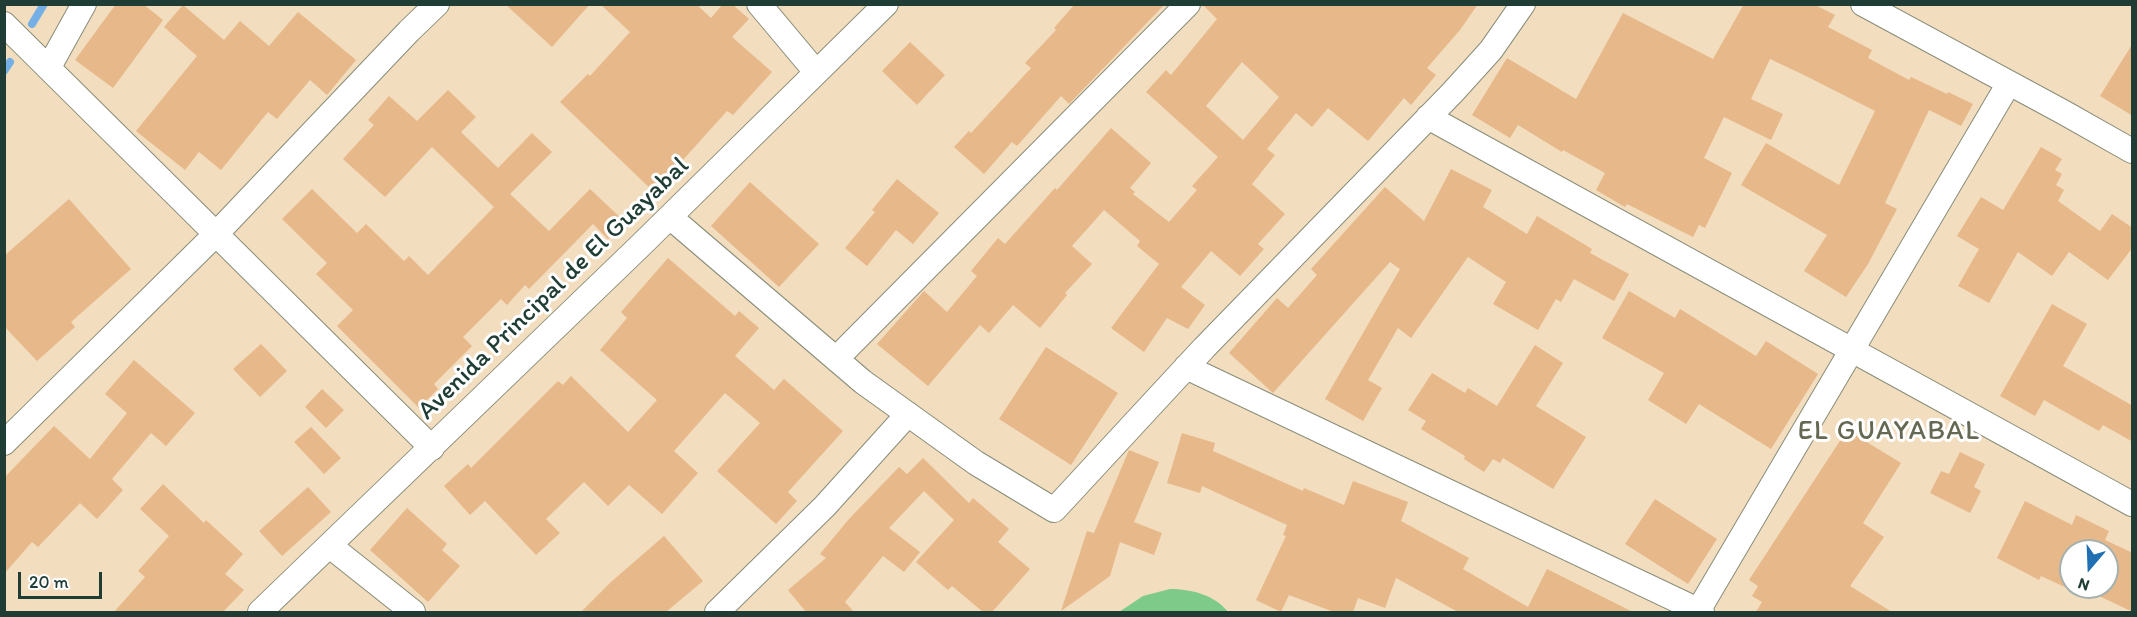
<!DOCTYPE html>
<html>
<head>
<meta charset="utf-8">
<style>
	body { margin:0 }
	#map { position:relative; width:2137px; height:617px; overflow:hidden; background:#f2ddbe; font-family:Itim,sans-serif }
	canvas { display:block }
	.frame { position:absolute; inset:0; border:6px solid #1f3d34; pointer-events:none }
	.north { position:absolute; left:2059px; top:539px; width:60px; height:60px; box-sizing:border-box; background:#fff; border:2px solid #a5b1ae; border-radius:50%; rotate:199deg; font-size:16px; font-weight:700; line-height:24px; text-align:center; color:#1f3d34 }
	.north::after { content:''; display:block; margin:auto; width:21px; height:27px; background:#1f6fb2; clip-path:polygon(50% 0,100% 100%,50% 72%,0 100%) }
	.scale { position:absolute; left:18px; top:572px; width:84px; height:27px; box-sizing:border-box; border:3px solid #1f3d34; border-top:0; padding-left:8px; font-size:18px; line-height:21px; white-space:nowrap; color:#1f3d34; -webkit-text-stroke:4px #fff; paint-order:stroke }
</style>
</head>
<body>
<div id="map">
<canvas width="2137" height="617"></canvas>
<div class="frame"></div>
<div class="north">N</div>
<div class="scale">20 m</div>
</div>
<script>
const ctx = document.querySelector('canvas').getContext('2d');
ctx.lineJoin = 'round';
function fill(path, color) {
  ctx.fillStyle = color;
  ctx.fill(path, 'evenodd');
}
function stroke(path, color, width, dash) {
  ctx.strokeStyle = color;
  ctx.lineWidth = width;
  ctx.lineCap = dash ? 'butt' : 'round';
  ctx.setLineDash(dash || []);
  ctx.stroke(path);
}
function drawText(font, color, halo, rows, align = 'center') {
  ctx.font = font + ' Itim,sans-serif';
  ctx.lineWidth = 6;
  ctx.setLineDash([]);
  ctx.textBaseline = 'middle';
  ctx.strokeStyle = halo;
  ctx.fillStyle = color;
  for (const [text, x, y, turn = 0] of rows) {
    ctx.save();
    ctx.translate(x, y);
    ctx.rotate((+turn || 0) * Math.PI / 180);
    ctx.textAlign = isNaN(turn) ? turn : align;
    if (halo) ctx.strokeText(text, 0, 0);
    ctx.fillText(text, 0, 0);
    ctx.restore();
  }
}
fill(new Path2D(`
	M1170,589C1191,589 1215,595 1228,612H1119L1143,596Z`), '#7dca89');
stroke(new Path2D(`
	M32,24L44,4
	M4,71L10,62`), '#74b0e5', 8);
fill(new Path2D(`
	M116,4H143L163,20L113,88L75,60Z
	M505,4H590L552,47Z
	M600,4H696L711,18L723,4H732L749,19L732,37L772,72L733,115L727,111L654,192L560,102L588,74L590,76L630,32Z
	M1075,4H1165L1069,104L1061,96L1017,146L1012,142L984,174L954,147L969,131L971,133L1031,68L1025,63L1056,30L1054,28Z
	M1202,4H1478L1460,30L1427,68L1436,75L1411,105L1404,98L1368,141L1328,108L1312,127L1296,113L1267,149L1275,155L1252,184L1285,214L1258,244L1264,249L1240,276L1211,251L1181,287L1205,305L1188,329L1167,318L1144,352L1111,328L1159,264L1137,246L1140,241L1104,210L1072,246L1092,264L1065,293L1067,295L1040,328L1013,305L989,333L980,325L928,386L877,344L924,291L947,312L977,276L971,271L998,238L1005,244L1055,188L1057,190L1111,128L1151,163L1130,188L1135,192L1133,194L1169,222L1197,190L1192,186L1218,157L1146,92L1166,70L1171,75L1217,19ZM1242,62L1279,97L1243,140L1206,106Z
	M1744,4H1813L1835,15L1828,27L1872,50L1868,58L1909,80L1911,77L1947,94L1948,92L1973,104L1961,126L1929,110L1885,203L1897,209L1868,264L1846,297L1804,271L1827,235L1741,185L1766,143L1839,185L1875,111L1804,75L1770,59L1751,99L1783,114L1771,140L1724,117L1704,158L1732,173L1705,228L1699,225L1693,237L1627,204L1625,207L1596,190L1605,173L1563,150L1562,152L1518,125L1510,138L1472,115L1507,58L1576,99L1623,13L1713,59Z
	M183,5L224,40L240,21L269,46L298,12L356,60L327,95L310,80L277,119L268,112L221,170L199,152L185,170L136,131L197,56L164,27Z
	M910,42L945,75L917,105L882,71Z
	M2133,43V116L2100,96Z
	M448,90L476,117L461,132L498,168L532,133L552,152L510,194L549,231L590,189L625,222L608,239L593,224L529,289L525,285L507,305L501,299L463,337L472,346L434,384L438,389L419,408L337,326L353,310L316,274L327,263L282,219L312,189L357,233L366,224L404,261L409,256L428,275L494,207L432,147L385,197L343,159L374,125L368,120L389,96L417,121Z
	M2041,147L2062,159L2055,170L2062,174L2056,185L2064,190L2058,201L2100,231L2112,214L2133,228V247L2108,280L2069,252L2052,276L2018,252L1989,303L1958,286L1979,249L1957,236L1981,197L2003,210Z
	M1451,169L1492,190L1483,207L1527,234L1537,216L1592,249L1590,253L1629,274L1614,301L1574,279L1561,302L1556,299L1538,330L1493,304L1506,282L1468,257L1411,338L1398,328L1368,380L1382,388L1363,421L1325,399L1400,269L1390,262L1273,393L1229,353L1277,298L1288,308L1317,275L1311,269L1385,187L1424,221Z
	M897,179L939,213L913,244L896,230L867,266L845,248L875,212L872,210Z
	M750,182L819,244L779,287L711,226Z
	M69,199L131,269L71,322L75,327L37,361L4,326V256Z
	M668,258L735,316L739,311L759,328L735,356L774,390L784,379L843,431L788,492L797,501L776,524L717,471L760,423L725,393L674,451L698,473L662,514L629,485L608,506L584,482L546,519L560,533L536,555L485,501L470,515L444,486L468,464L471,468L558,381L563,385L571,376L628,432L657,400L600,350L627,318L621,312Z
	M1629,291L1675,318L1680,309L1756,356L1766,341L1818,374L1771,449L1699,404L1686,424L1648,400L1664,373L1602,338Z
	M2052,304L2087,324L2063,366L2133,406V442L2103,425L2099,431L2044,400L2035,416L2000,396Z
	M261,344L287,371L260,397L233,369Z
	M1535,345L1563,363L1536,406L1586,437L1553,489L1503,458L1500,463L1493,459L1484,472L1464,459L1465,456L1421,429L1426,421L1408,410L1432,373L1465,393L1468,388L1497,406Z
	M1046,347L1118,393L1071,465L999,419Z
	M134,360L195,413L166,446L151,433L112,479L123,490L97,519L80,503L38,547L32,542L4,574V478L54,426L90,459L127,413L105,394Z
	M322,389L344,410L326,428L305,407Z
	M311,427L341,458L324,474L294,442Z
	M1847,430L1901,463L1863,523L1884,537L1850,586L1892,612H1756L1762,602L1752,596L1758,586L1749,580Z
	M1182,433L1215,443L1213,451L1303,491L1304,488L1344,505L1353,481L1408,502L1401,521L1469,558L1463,569L1528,607L1547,569L1633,612H1458L1396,578L1385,608L1358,598L1353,612H1334L1289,595L1281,612L1256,600L1286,536L1283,535L1287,525L1202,486L1200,493L1167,483Z
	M1129,450L1159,462L1134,522L1162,533L1154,555L1120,542L1110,576L1061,611L1087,531L1094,533Z
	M1960,452L1985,464L1974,487L1981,491L1970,513L1930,493L1941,471L1949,474Z
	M923,458L969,503L973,498L1009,529L998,542L1030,569L992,612H983L952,586L948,590L916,562L954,520L924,491L889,528L920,552L904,572L883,556L845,602L854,612H806L788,590L826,558L820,554L849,519L899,467L907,474Z
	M163,484L204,523L206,520L243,554L225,574L244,590L223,612H114L145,577L138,571L169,536L140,509Z
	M308,487L331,512L282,556L259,531Z
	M1655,499L1717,539L1688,584L1625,544Z
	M2025,501L2072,525L2076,515L2109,531L2105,540L2133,553V612L2082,588L2080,594L2041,576L2039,580L1997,558ZM2071,551H2107V587H2071Z
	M407,508L447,544L442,550L460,566L428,602L370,550Z
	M664,536L703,581L666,612H581L611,582Z`), '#e7b889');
const street = new Path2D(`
	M759,4L816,72
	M1863,4L2063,112L2132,151
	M4,24L432,448
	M49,67L84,4
	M1428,117L2132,504
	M670,217L863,382L976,463L1054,510L1204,348L1453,92L1491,50L1523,4
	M836,359L1188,4
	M1186,367L1702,612
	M4,443L216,234L409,31L437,4
	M330,546L413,612
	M1698,611L2009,83
	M260,612L641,245L886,4
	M717,612L825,506L908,414`);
stroke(street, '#888d79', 26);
stroke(street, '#fff', 24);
drawText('26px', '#1f3d34', '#fff', [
	["Avenida Principal de El Guayabal",554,289,-44]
]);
ctx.letterSpacing = '1.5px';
drawText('27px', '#656852', '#fff', [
	["EL GUAYABAL",1889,432]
]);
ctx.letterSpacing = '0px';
</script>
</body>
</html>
